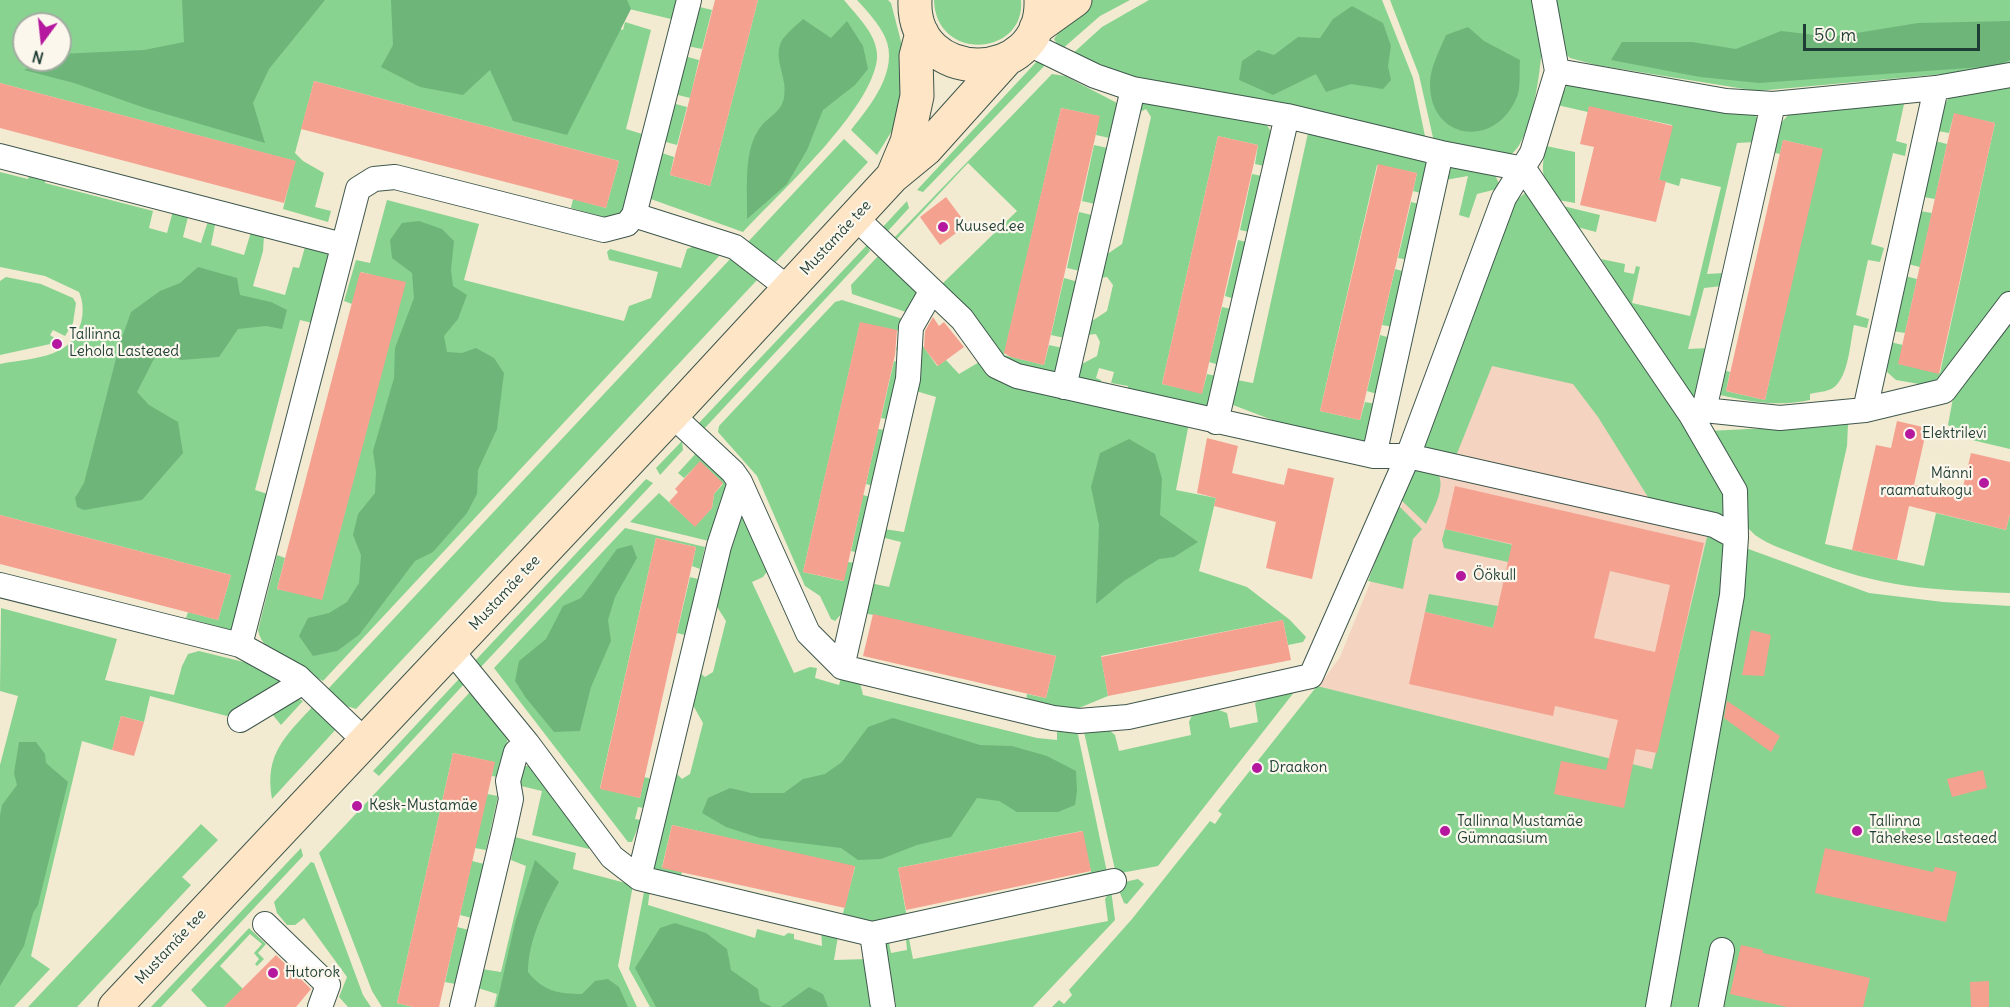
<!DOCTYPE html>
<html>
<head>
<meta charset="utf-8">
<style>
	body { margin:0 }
	#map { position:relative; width:2010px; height:1007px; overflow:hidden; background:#f3ead2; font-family:Delius,sans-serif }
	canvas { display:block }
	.north { position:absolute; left:12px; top:12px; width:60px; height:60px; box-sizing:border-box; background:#fbf7ec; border:2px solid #a3ada2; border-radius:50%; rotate:195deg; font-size:16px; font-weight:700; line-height:24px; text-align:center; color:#1f3d34 }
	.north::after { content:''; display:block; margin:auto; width:21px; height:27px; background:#b5179e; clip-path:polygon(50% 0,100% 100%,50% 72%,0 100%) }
	.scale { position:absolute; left:1803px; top:24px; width:177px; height:27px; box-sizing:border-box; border:3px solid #1f3d34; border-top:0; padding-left:8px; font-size:18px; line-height:21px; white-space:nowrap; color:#1f3d34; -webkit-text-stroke:4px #fbf7ec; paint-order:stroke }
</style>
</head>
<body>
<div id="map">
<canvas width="2010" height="1007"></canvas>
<div class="north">N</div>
<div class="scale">50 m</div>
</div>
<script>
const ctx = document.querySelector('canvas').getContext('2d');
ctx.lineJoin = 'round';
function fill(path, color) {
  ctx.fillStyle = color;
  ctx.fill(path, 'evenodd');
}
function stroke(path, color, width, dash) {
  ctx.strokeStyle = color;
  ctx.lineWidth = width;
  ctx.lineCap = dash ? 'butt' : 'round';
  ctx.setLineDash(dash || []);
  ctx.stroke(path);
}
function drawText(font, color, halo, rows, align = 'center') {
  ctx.font = font + ' Delius,sans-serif';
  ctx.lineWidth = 4.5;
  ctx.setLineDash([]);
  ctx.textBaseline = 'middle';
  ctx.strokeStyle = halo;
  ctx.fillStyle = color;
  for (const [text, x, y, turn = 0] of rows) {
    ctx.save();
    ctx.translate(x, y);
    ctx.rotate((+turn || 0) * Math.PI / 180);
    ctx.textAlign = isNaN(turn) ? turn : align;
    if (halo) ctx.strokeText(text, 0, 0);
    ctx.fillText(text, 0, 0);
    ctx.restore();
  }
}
fill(new Path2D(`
	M1465,350L1661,395L1720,494L1723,553L1644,1007H1089L1340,657Z`), '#f4d3c0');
fill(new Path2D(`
	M0,0H681L671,19L600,2L611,26L623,30L625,22L651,30L626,129L642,134L644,139L627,213L610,219L571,208L573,199L606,208L619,161L314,81L295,153L303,161L324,173L315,207L331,211L328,222L283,209L295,161L0,83ZM24,24H60V60H24Z
	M758,0H844C857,16 879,36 877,59C871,111 779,193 743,232L648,198L659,152L674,157L670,175L710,186Z
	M857,0H888L891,3L905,57L903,113L877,155L851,130C870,106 900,70 885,37C879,24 867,11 857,0Z
	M934,0H1021C1026,56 936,63 934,0Z
	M1089,0H1130L1100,16L1061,50L1054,39L1066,22Z
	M1149,0H1382L1413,78L1426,141L1122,80L1070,56L1102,27Z
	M1390,0H1534C1537,12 1541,24 1542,36C1543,60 1532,143 1510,155L1434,142L1419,75Z
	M1553,0H2010V68L1757,91L1596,65L1570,58L1565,53Z
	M696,6L712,10L702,49L687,46Z
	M684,56L699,60L690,98L674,94Z
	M1040,58L1050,60L923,192L917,190Z
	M1052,74L1065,76L1119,104L1114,139L1096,135L1099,116L1061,108L1004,355L1044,365L1049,345L1067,349L1057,370L1051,374L1009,366L941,285L1017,211L968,163L895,241L893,239Z
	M1568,83L1753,113L1759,120L1755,142L1737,143L1707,274L1724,273L1722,286L1704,288L1688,349L1709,348L1697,398L1689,397L1601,259L1625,264L1624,272L1634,274L1636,266L1640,267L1632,303L1690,316L1721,187L1681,178L1679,186L1659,180L1672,125L1589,107L1588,112L1557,105Z
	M2010,83V293L1944,378L1925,385L1896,380L1887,372L1890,342L1903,345L1899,364L1940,373L1995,123L1954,114L1949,133L1938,131L1944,105L1949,98Z
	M1906,95L1896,141L1907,144L1905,156L1893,153L1871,244L1884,248L1880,262L1868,260L1856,315L1869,319L1867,328L1854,325C1850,342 1849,377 1833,388C1827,392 1817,392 1810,394V400C1779,407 1752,402 1720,395L1723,370L1730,372L1726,391L1765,400L1822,149L1783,140L1780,154L1771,152L1781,123L1789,114Z
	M1137,101L1264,121L1272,133L1268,167L1255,164L1258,145L1218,136L1162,384L1202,393L1207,374L1221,377L1213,401L1205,408L1127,394L1128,386L1111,383L1114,372L1099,368L1096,378L1101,380L1100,387L1078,377L1080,365L1097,356L1100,342L1096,334L1087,335L1089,323L1107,311L1113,285L1107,277L1099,278L1103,257L1122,244L1151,117L1146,109L1138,113Z
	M672,103L687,107L677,145L662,141Z
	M1308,133L1425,157L1429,163L1424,194L1413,191L1417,173L1377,165L1320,411L1360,420L1365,402L1376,404L1368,437L1363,442L1317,437L1233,405L1237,380L1253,383Z
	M844,139L868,162L773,265L746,244Z
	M1935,141L1947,144L1935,199L1923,197Z
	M1094,145L1112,149L1099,205L1082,201Z
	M1546,146L1575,152V203L1558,200C1542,175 1540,176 1546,146Z
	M1452,167L1495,175L1501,188L1477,194L1469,218L1459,215L1468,176L1445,180Z
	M31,169L47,174L45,183L153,211L149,228L167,233L173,211L189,213L183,237L201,243L209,218L216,220L211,245L244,255L251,232L264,236L263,251L253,286L285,295L293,267L299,268L305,247L322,248L329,256L316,324L300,320L255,490L271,495L236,626L231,630L186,618L188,612L218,620L231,575L0,515V364C19,360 44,359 60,350C80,340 88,312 79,292L45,276L0,267V172L28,179Z
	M1252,174L1267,177L1254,233L1240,230Z
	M1525,193H1530L1729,492L1728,512L1718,517L1655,502L1648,497L1598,417L1573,384L1492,366L1456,456L1419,450L1514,202Z
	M387,200L479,224L464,280L624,321L629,306L651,298L658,272L609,260L607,252L610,249L681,268L687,249L695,246L720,255L323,681C303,669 262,655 258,630L277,555L285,558L277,589L322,599L405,283L361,272L352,304L344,301L356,260L370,263Z
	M907,201L909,208L888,231L881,229Z
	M1411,202L1420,204L1408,260L1398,258Z
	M1563,206L1600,215L1596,232L1577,227Z
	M1920,211L1932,213L1920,267L1908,264Z
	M1079,212L1096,216L1084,272L1067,268Z
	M1238,240L1251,243L1238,300L1225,296Z
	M867,245L870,251L703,430L697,425Z
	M879,255L918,292L909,313L852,294L851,285Z
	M732,257L757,280L356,709L347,706L328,689Z
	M1395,269L1406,272L1393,327L1382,325Z
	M1905,276L1917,279L1905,333L1892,331Z
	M6,277L41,284L73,298L76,303L73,323L65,336L53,330L50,335L59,341L55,343L0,355V281Z
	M1064,278L1082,283L1069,339L1051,335Z
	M842,300L906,320L904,352L896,350L900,331L860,323L803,572L843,581L848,562L855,563L844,611L835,621L831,619L820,596L805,586L757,476L718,432L719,426L835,302Z
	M1222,307L1236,310L1223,366L1209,362Z
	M2010,314V449L1972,440L1948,425L1955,387Z
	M1380,335L1391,338L1377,394L1367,391Z
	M918,339L937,366L946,360L959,374L981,361L1189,423L1176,490L1216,498L1199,571L1247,587L1290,620L1306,637L1303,642L1288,645L1283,620L1101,656L1108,696L1074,710L1026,702L1027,694L1046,698L1056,656L864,613L870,583L889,587L901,542L881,537L884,529L904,532L936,397L916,391Z
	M894,361L904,364L892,420L881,418Z
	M1848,424L1847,446L1825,544L1924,566L1936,513L2006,530L2010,514V593C1931,590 1881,588 1806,558C1789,551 1770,546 1755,535L1748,528L1744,490L1708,431Z
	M878,429L890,431L877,487L866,484Z
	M682,441L683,450L660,475L656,468Z
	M698,451L728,480L709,541L630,522L659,493L695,526L712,508L714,494L723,484L700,462L684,478L678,473Z
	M1415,468L1438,473C1446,489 1433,510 1426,524L1399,498Z
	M646,479L653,483L480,668L473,663Z
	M863,495L875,498L863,554L851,551Z
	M1397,504L1422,529L1413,539L1403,589L1368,581Z
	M744,514L769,569L763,577L752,582L794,673L810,667L817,668L815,678L839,685L842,674L859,679L863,695L1037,738L1057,740V728L1077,730L1108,877L1072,885L1070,877L1091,872L1082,831L898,868L907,918L879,922L842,917L855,867L672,825L662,867L682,872L679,882L652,870L671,776L677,774L682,779L690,774L703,723L689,698L699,672L705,677L713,672L726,621L714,602L739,516Z
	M625,528L705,547L700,569L692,566L696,547L656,538L600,788L640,798L644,777L652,779L644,808L638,807L635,819L641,820L632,842H628L494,668Z
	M1445,529L1526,548L1522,565L1444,548L1442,540Z
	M1707,537L1729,540L1725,588L1650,1007H1052L1059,1000L1064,1004L1072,995L1069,990L1132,919L1210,821L1215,824L1222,814L1218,811L1317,686L1652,769Z
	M1743,547L1869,593L1943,602L2010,606V1007H1666Z
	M690,577L698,579L685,635L677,633Z
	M1429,594L1498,606L1493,628L1425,612Z
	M1,608L117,639L105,680L174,695L182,666L188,654L199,651L268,668L288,678L278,689L227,716L150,696L144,722L121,716L112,750L82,741L31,956L50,969L14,1007H0V765L18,696L0,691Z
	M462,679L466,682L379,776L373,771L458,680Z
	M472,690L508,735L503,778L492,776L494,762L453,753L397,1003L413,1007H382L372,991L319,853Z
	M1295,691L1158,866L1116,874L1084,732L1109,730L1115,735L1119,751L1191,735L1189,722L1193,713L1216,709L1227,713L1230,728L1258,722L1255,703L1268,694Z
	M299,699L303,701L281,725L272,714Z
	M314,705L338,727L272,799C264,753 286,736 314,705Z
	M523,766H531L589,842V849L532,835L542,791L517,785Z
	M487,794L498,796L486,850L475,848Z
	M201,824L218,840L182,877L191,885L77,1007H28Z
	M515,837L576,853L573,869L633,885L618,966L637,1007H494L497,994L478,988L482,969L501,972L526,866L511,860Z
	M301,848L303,856L161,1007H151Z
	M472,861L484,864L472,918L460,915Z
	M311,862L314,863L320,879L363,995L371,1007H348L339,997L347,977L304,918L295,925H287L277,913L274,902Z
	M1138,879L1144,884L1127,904L1124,903L1118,888L1120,883Z
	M645,887L650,889L648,905L755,938L757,929L784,936L788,933L794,934V939L822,946L821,929L838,936L834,960L869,959L876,1007H650L629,969Z
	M1111,890L1115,920L1033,1007H896L895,999L886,989L884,939L889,943L891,953L907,950L906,939H909L913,959L1108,921L1105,899Z
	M457,927L469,930L455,984L445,982Z
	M249,928L266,944L258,953L264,959L257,966L255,964L259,959L254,953L262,944L250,934L220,966L243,989L224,1007H207L191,990Z`), '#88d390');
fill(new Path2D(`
	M182,0H325L269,69L253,103L265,143L145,108L74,83L24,70L46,60H60V54L144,50L184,42Z
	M391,0H627L631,9L567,135L513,121L490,70L463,95L420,87L381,67L393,45Z
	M1352,6L1383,23L1391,46L1388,66L1391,80L1383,89L1351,84L1326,92L1316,74L1273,95L1239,80L1242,61L1258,50L1274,55L1298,37L1320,38L1333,19Z
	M803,19L831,38L847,21L863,46L868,69L855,85L823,110L807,150L787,184L747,219C748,190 742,149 762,125C771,115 782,111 784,97C788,78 773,60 781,42C785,34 797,25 803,19Z
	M2010,21V60L1996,66L1759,83L1700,77L1611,60L1622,42H1692L1736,49L1781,31L1832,37L1918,23Z
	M1468,27L1484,41L1520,60C1519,71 1521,87 1517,97C1495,150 1429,140 1430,83C1430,68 1440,49 1446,35Z
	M419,221L442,229L454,241L451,270L453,286L467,295L458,319L444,336L447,352L462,353L476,348L494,358L504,373L497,429L478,470L477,494L467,513L433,552L415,561L359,635L337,651L313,656L299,636L308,618L329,613L347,602L359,583L361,555L353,535L358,514L375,493L376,472L373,451L394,378L395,348L414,298L412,273L392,258L390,240L402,223Z
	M198,267L237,278L240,295L271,302L287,310L282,329L266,326L238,329L219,357L181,360L158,351L137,392L149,405L178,422L183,453L142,500L84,510L77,507L75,498L84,483L120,343L131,312L160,291L180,283Z
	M1129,439L1155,454L1162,479L1160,515L1198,542L1174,557L1159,559L1124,581L1096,604L1099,525L1091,487L1100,453Z
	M632,545L637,558L615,597L608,620L611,641L591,687L580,731L554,732L526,698L515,681L519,661L546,639L563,606L581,598L617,549Z
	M893,718L980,745L1012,746L1047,756L1076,771L1077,791L1075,805L1058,812H1017L999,801L977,798L951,837L917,845L881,859L858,860L841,848L760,838L726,827L702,813L708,798L730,788L751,793H784L803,779L825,774L842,762L868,727Z
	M19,742H36L45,754L46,763L68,782L38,905L33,913L24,946L0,986V816L2,805L17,785L14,773Z
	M535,860L559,882C544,908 528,942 528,972C543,991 558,994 582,994L595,981L608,979L619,987L628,1007H496L515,923Z
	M675,923L706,933L727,949L731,970L758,989L760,1001L772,1007H656L635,968L660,928Z
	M809,987L823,994L828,1007H781Z`), '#6eb57a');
fill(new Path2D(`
	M715,0H758L710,186L670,175Z
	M314,81L619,161L606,208L301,129Z
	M0,83L296,161L284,203L0,128Z
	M1589,106L1673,126L1659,180L1666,181L1656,222L1580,205L1594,147L1580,144Z
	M1061,108L1100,116L1044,365L1011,357L1004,353Z
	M1954,113L1995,123L1939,374L1898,364Z
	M1218,136L1258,145L1202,394L1162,384Z
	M1783,140L1823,149L1765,400L1726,391Z
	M1378,164L1417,173L1360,420L1320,411Z
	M946,197L967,225L940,245L920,217Z
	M360,272L406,282L322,600L277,589Z
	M933,317L939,326L944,322L964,347L938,366L924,348L925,331Z
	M860,322L897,330L895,355L844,581L803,572Z
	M1897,421L1927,428L1914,485L1961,496L1971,453L2010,462V514L2006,530L1909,506L1897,560L1852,550L1876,445L1891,448Z
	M1207,438L1238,446L1232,473L1284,485L1288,468L1334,478L1312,579L1266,568L1276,522L1214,506L1216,498L1197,493Z
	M700,461L723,483L714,494L712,508L695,527L669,502L678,492L675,489Z
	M1455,486L1704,543L1657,753L1636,749L1624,808L1554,794L1561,761L1606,770L1618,720L1555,706L1553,716L1409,684L1425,612L1493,628L1512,544L1445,529ZM1610,571L1670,585L1655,652L1594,638Z
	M0,515L231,575L218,620L0,564Z
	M656,538L696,547L640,798L600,789Z
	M873,614L1056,656L1046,698L863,656Z
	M1283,620L1291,660L1108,696L1101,657Z
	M1751,630L1771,635L1764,676L1742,675Z
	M1727,701L1780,736L1771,752L1724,718Z
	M121,716L144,722L134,756L112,750Z
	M453,753L495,762L439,1007H413L397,1003Z
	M1983,770L1987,788L1952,797L1947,779Z
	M672,825L855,866L845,908L662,868Z
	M1083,831L1091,871L906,910L898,868Z
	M1825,848L1933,872L1935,867L1957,872L1946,922L1815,893Z
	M1741,945L1763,950V953L1870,978L1863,1007H1787L1730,994Z
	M276,955L311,989L296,1007H224Z
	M1989,981V1007H1971L1970,982Z`), '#f5a190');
const street = new Path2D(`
	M1027,43L1095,76L1133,89L1287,116L1441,153L1524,169L1691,415L1735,491L1736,537L1732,595L1658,1007
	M1557,71L1726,101L1773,104L1936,88L2010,75
	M1773,104L1704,410L1780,418L1865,410L1944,391L2010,304
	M0,156L343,245
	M634,215L689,0
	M856,218L962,319L996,366L1017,376L1374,456H1408L1714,525L1736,537
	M1064,387L1133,89
	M1865,410L1936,88
	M672,415L733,472L740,482L808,633L842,667L1053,718L1079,721L1128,717L1311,676L1408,456L1504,198L1532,153L1557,71L1544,0
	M1216,422L1287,116
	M1374,456L1441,153
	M0,585L240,645L298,677L364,740
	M240,645L358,189L374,179L395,177L604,230L627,224L634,215L735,247L788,288
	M451,650L527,743L612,857L639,878L872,934
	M842,667L908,379L911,327L931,292
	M240,720L303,682
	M639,878L719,546L740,482
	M265,924L328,985L320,1007
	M462,1007L504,831L511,799L508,781L516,752L527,743
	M883,1007L872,934L1114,881
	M1711,1007L1722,950`);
const secondary = new Path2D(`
	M915,0C911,86 1044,87 1041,0
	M1036,28L1075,0
	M894,173L907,142L917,96L916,56L922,33
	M115,1007L672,415L892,177L926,149L1006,60`);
stroke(street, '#3f574c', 26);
stroke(secondary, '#3f574c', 35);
stroke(street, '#fff', 24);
stroke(secondary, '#fde5c5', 33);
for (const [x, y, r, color] of [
	[943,227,6,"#b5179e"],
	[57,344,6,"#b5179e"],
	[1910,434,6,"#b5179e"],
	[1984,483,6,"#b5179e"],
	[1461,576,6,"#b5179e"],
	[1257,768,6,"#b5179e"],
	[357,806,6,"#b5179e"],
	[1445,831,6,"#b5179e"],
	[1857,831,6,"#b5179e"],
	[273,973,6,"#b5179e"]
]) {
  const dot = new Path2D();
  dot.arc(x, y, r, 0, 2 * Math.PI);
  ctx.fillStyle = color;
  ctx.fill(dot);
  stroke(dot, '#fbf7ec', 2);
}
drawText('15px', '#1f3d34', '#fbf7ec', [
	["Kuused.ee",955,227],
	["Tallinna",69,335],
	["Lehola Lasteaed",69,352],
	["Elektrilevi",1922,434],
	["Männi",1972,474,"right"],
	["raamatukogu",1972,491,"right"],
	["Öökull",1473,576],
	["Draakon",1269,768],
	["Kesk-Mustamäe",369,806],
	["Tallinna Mustamäe",1457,822],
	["Gümnaasium",1457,839],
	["Tallinna",1869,822],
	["Tähekese Lasteaed",1869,839],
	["Hutorok",285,973]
], 'left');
drawText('15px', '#1f3d34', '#fbf7ec', [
	["Mustamäe tee",836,238,-47],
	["Mustamäe tee",505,593,-47],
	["Mustamäe tee",171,947,-47]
]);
</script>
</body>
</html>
